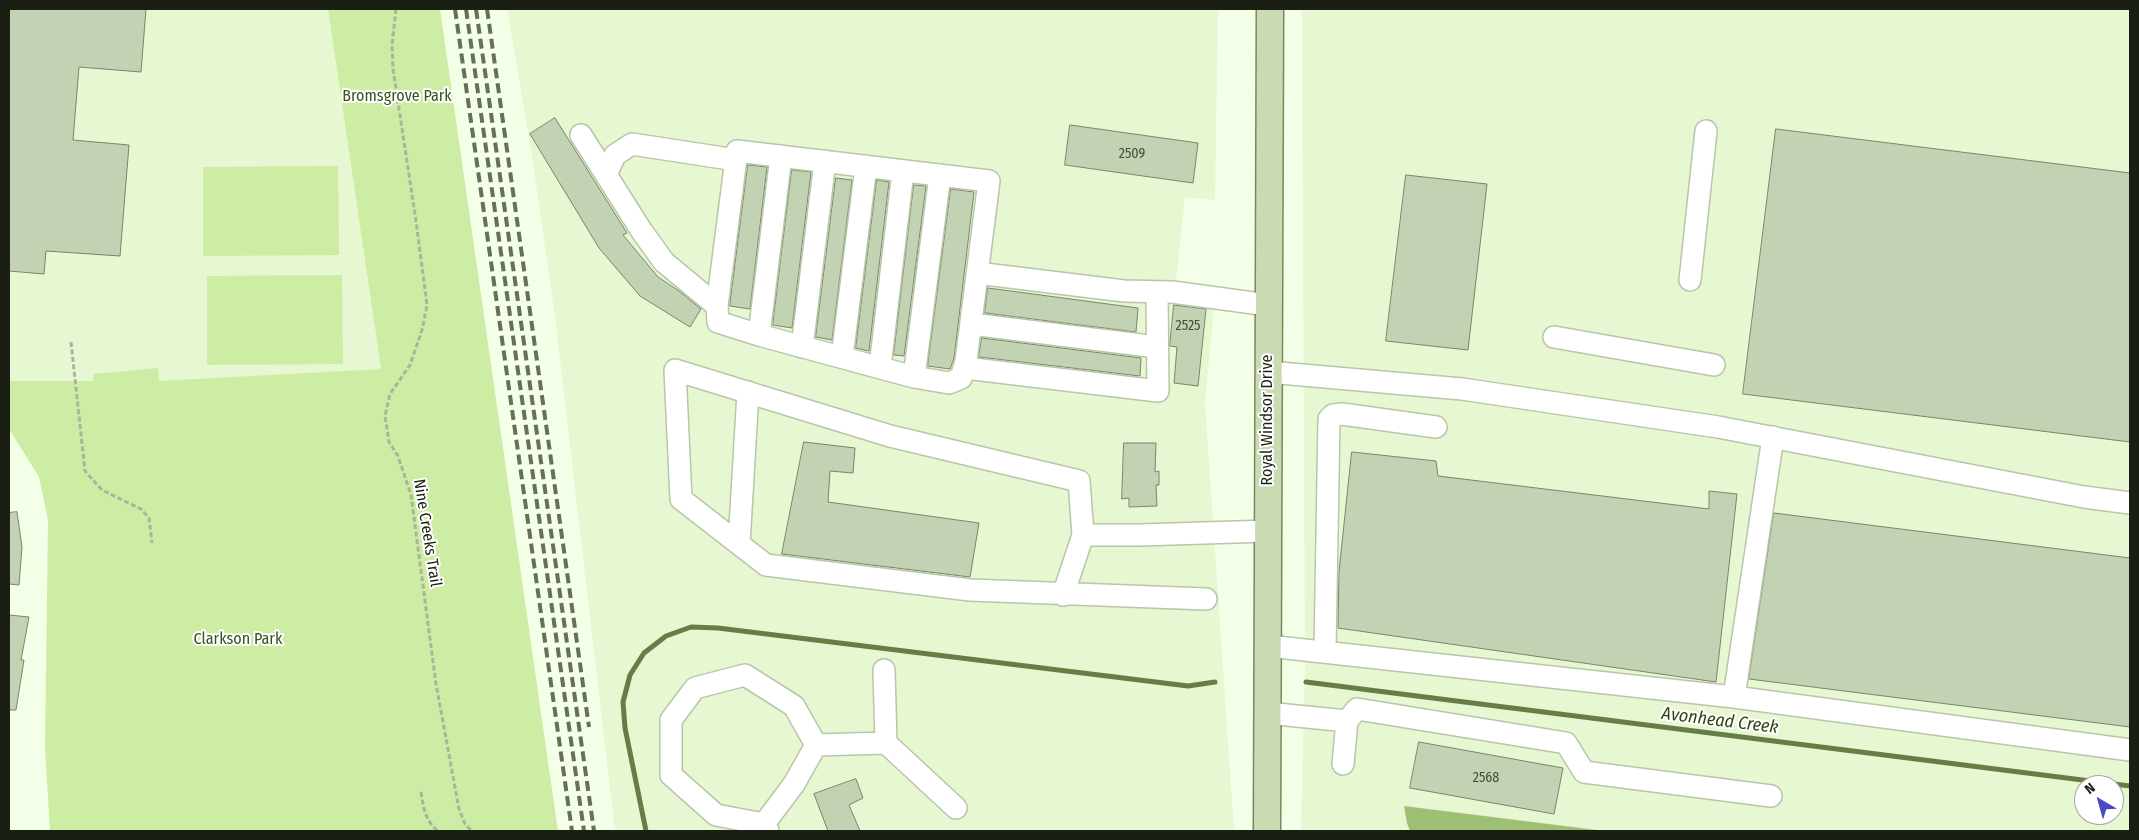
<!DOCTYPE html>
<html>
<head>
<meta charset="utf-8">
<style>
	body { margin:0 }
	#map { position:relative; width:2139px; height:840px; overflow:hidden; background:#f3ffe6; font-family:"Fira Sans Condensed",sans-serif }
	canvas { display:block }
	.frame { position:absolute; inset:0; border:10px solid #1a1f14; pointer-events:none }
	.north { position:absolute; left:2074px; top:775px; width:50px; height:50px; box-sizing:border-box; background:#fff; border:1px solid #a3a5a1; border-radius:50%; rotate:322deg; font-size:14px; font-weight:700; line-height:20px; text-align:center; color:#1a1f14 }
	.north::after { content:''; display:block; margin:auto; width:18px; height:22px; background:#4c4ac0; clip-path:polygon(50% 0,100% 100%,50% 72%,0 100%) }
</style>
</head>
<body>
<div id="map">
<canvas width="2139" height="840"></canvas>
<div class="frame"></div>
<div class="north">N</div>
</div>
<script>
const ctx = document.querySelector('canvas').getContext('2d');
ctx.lineJoin = 'round';
function fill(path, color) {
  ctx.fillStyle = color;
  ctx.fill(path, 'evenodd');
}
function stroke(path, color, width, dash) {
  ctx.strokeStyle = color;
  ctx.lineWidth = width;
  ctx.lineCap = dash ? 'butt' : 'round';
  ctx.setLineDash(dash || []);
  ctx.stroke(path);
}
function drawText(font, color, halo, rows, align = 'center') {
  ctx.font = font + ' "Fira Sans Condensed",sans-serif';
  ctx.lineWidth = 4;
  ctx.setLineDash([]);
  ctx.textBaseline = 'middle';
  ctx.strokeStyle = halo;
  ctx.fillStyle = color;
  for (const [text, x, y, turn = 0] of rows) {
    ctx.save();
    ctx.translate(x, y);
    ctx.rotate((+turn || 0) * Math.PI / 180);
    ctx.textAlign = isNaN(turn) ? turn : align;
    if (halo) ctx.strokeText(text, 0, 0);
    ctx.fillText(text, 0, 0);
    ctx.restore();
  }
}
fill(new Path2D(`
	M9,9H328L381,369L179,381H9Z
	M507,9H1218L1215,200L1185,197L1176,281L1216,285L1205,403L1234,831H615L554,309L531,150Z
	M1302,9H2130V831H1301L1305,665ZM2084,785H2114V815H2084Z`), '#e6f7d2');
fill(new Path2D(`
	M328,9H440L558,831H50L45,748L48,520L39,477L9,429V381H94L93,374L158,368L159,381L381,369Z
	M338,166L339,255L203,256V167Z
	M342,275L343,364L207,365V276Z`), '#cceda3');
fill(new Path2D(`
	M1404,806L1605,831H1410L1407,823Z`), '#9fc074');
stroke(new Path2D(`
	M1306,682L2130,786
	M646,831L625,728L623,702L630,675L644,653L666,636L691,627L718,628L1188,686L1215,682`), '#667e46', 5);
const building = new Path2D(`
	M9,9H146L141,72L79,67L73,140L129,145L120,256L46,251L44,274L9,271Z
	M555,118L627,233L623,235L658,277L679,291L701,309L690,327L640,296L599,248L530,134Z
	M1070,125L1198,143L1193,183L1065,165Z
	M1776,129L2130,173V442L1743,394Z
	M748,165L767,167L750,309L730,306Z
	M792,170L811,172L792,328L773,325Z
	M1406,175L1487,184L1468,350L1386,341Z
	M836,178L852,180L832,340L816,337Z
	M877,180L889,182L869,351L856,348Z
	M914,185L926,186L904,356L894,355Z
	M951,189L974,192L954,358L950,369L928,366Z
	M988,288L1138,308L1136,332L985,313Z
	M1174,305L1206,309L1198,386L1174,383L1177,347L1170,346Z
	M982,338L1141,358L1140,376L979,357Z
	M804,442L855,448L853,473L830,471L828,502L979,523L970,577L782,554Z
	M1124,443H1156L1155,472L1159,471V485H1156L1157,506L1129,507V498L1122,499Z
	M1352,452L1436,461L1438,476L1709,509V491L1737,494L1716,682L1338,628L1339,572Z
	M17,512L22,547L19,585L9,584V513Z
	M1774,513L2130,558V727L1749,679Z
	M9,615L29,617L21,660H24L16,710H9Z
	M1419,742L1563,768L1554,814L1410,788Z
	M856,779L863,798L849,805L860,831H828L814,794Z`);
fill(building, '#c4d2b4');
stroke(building, '#79866a', 1);
const minor = new Path2D(`
	M581,135L641,230L664,262L717,306L718,322L759,335L914,377L949,383L961,378L966,361L989,181L737,151L717,306
	M606,175L615,155L632,144L736,160
	M977,273L1124,291L1172,292L1268,305
	M1690,280L1706,131
	M971,324L1157,347
	M759,335L781,156
	M1554,337L1714,365
	M802,347L825,161
	M842,357L866,166
	M880,367L903,171
	M965,368L1158,391L1157,292
	M1268,372L1462,389L1718,427L2084,497L2130,503
	M914,377L940,175
	M739,544L748,392
	M1063,595L1083,535
	M1206,599L970,590L766,565L681,499L675,370L890,436L1079,481L1083,535H1140L1268,531
	M1268,646L1734,697L2130,750
	M1325,650L1329,419L1333,415L1342,414L1436,427
	M884,670L886,743
	M1734,697L1773,437
	M1267,713L1347,721L1357,709L1566,743L1584,772L1771,796
	M1343,764L1347,721
	M764,824L794,784L816,745
	M768,831L764,824L716,815L671,775V720L695,688L745,675L794,706L816,745L886,743L956,808`);
const major = new Path2D(`
	M1267,831L1270,9`);
stroke(minor, '#b8c6a9', 24);
stroke(major, '#758a5b', 29);
stroke(new Path2D(`
	M396,9L392,45L393,69L416,221L427,305L422,330L410,365L390,394L385,416L389,442L398,456L411,495L436,684L459,809L465,824L472,831
	M71,342L85,471L102,490L141,509L149,518L152,543
	M421,792C423,807 426,822 438,831`), '#aab49f', 3, [5, 2.5]);
stroke(minor, '#fff', 21);
stroke(major, '#cadbb3', 26);
stroke(new Path2D(`
	M455,9L572,831
	M466,9L584,831
	M476,9L594,831
	M487,9L589,727`), '#676e5e', 4, [10, 5]);
drawText('14px', '#444c3c', null, [
	["2509",1132,154],
	["2525",1188,326],
	["2568",1486,778]
]);
drawText('16px', '#3b501b', '#fff', [
	["Bromsgrove Park",397,97],
	["Clarkson Park",238,640]
]);
drawText('16px', '#1a1f14', '#fff', [
	["Royal Windsor Drive",1268,420,-90],
	["Nine Creeks Trail",427,533,81]
]);
drawText('italic 18px', '#31450e', '#fff', [
	["Avonhead Creek",1720,721,7]
]);
</script>
</body>
</html>
